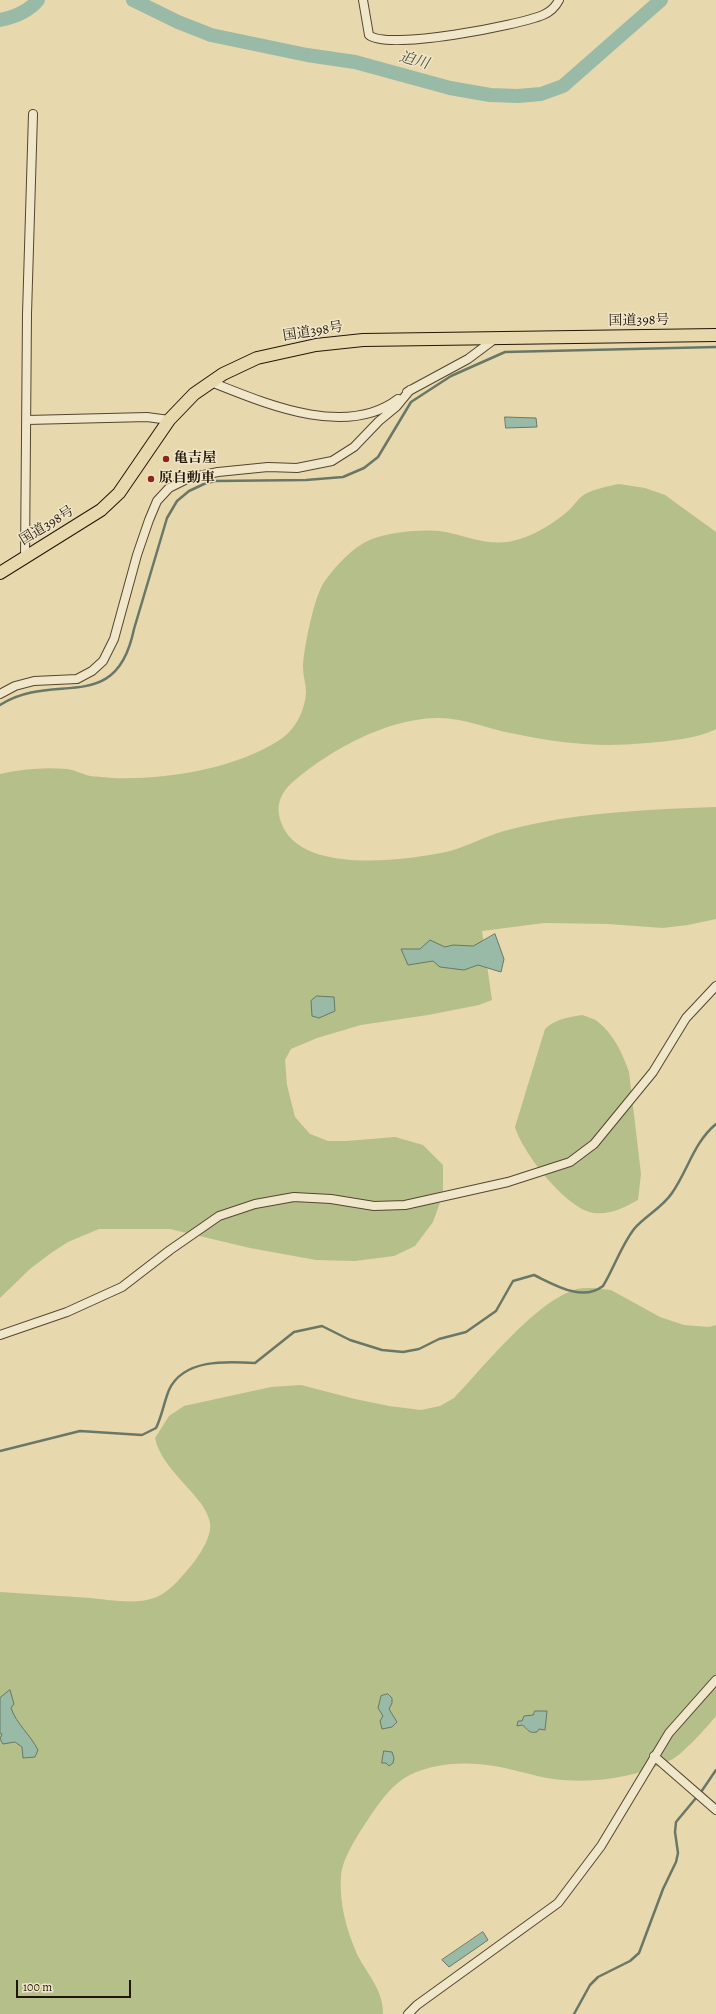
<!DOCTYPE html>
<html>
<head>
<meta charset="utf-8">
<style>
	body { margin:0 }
	#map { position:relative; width:716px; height:2014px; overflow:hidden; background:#e8d8ad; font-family:Alegreya,serif }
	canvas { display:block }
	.scale { position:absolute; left:16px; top:1980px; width:115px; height:18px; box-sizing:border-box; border:2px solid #231606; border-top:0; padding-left:5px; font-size:12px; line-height:14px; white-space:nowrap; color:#231606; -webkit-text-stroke:3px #f0e6ca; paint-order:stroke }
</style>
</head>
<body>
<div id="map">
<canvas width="716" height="2014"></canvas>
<div class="scale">100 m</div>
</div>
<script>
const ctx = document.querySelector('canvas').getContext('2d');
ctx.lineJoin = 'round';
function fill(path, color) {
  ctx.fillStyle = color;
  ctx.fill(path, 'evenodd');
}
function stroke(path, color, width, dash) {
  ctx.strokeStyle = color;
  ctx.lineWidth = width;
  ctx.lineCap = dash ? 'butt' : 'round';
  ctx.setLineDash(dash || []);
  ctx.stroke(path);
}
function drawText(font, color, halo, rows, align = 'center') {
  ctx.font = font + ' Alegreya,"Noto Serif JP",serif';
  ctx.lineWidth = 3;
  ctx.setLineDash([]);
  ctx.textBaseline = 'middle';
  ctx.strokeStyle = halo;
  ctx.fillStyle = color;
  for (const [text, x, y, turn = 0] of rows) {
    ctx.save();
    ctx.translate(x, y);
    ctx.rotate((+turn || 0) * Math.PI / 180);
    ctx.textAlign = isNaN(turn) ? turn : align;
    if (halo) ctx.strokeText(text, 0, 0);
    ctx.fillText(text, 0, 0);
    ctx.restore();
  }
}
fill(new Path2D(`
	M619,484L645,488L665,495L716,532V729C696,739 669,741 647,743C596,748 559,743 510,733C486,728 461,717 436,718C387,719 332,749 295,780C281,792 275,804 281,822C298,874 400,861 441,853C463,849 483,837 504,831C522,826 542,822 560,819C612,811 664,809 716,807V919L688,925L663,928L608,924L544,923L482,931L492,1000L479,1005L428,1015L361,1025L317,1038L291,1049L285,1060L287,1085L295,1117L310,1134L328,1141H346L395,1137L423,1145L443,1165V1194L433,1222L415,1246L394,1256L355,1261L316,1260L250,1248L170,1229H99L68,1242L51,1253L30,1269L0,1298V774C22,769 44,767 67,769C75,770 82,774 90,776C97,777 106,777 113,778C165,780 234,769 278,741C295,731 305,711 306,692C306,684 303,676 303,668C303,651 314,598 323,584C334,567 354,546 372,539C388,532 423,529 439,531C468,535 490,549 520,539C537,534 555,522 568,511C574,506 578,498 585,494C595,489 608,486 619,484Z
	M582,1015C587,1017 593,1018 597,1021C613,1033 623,1054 629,1072L641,1174L638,1200C625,1207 611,1215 594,1213C567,1210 522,1152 515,1127L545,1029C555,1019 569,1017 582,1015Z
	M592,1288L611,1290L660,1317L684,1325L709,1327L716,1325V1716C707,1727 683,1754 671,1760C635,1778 593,1784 553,1779C533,1776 514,1769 494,1766C465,1761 428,1763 403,1779C389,1789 378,1804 369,1818C359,1833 343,1857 341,1875C339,1902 346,1929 357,1954C367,1974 384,1991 383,2014H0V1592C30,1594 60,1596 91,1598C111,1600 137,1605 157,1597C172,1590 184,1574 194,1562C201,1553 212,1535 210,1523C206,1496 162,1472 155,1438L169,1416L184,1406L271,1387L301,1385L355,1399L389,1406L421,1410L440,1406L454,1398C484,1367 533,1304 574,1290C579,1288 586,1288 592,1288Z`), '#b5bf8a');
const water = new Path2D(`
	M505,417L536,418L537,427L506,428Z
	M495,934L504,959L501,972L478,965L464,970L440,967L433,961L408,965L401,949H420L430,940L445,947L453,945L473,946Z
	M317,996L334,997L335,1011L319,1018L312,1016L311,1001Z
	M10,1690L14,1704L11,1708C17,1725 30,1734 38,1750L35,1757L23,1758L22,1747L15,1742L3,1744L0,1739L2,1734L0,1733V1698Z
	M388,1694L392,1698V1703L389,1709L397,1722L392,1727L382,1729L380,1721L383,1716L378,1708L381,1696Z
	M535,1711H547L545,1730L539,1729L537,1732C527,1734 528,1728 522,1725L517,1726L518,1721H522L524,1716L533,1715Z
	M384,1751L392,1752L394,1758L393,1763L389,1766L386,1763H382Z
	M483,1932L488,1940L449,1967L442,1960Z`);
fill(water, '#98baa6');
stroke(water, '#697866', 1);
stroke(new Path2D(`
	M0,705C55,670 116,717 134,629L167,518L177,501L189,491L204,484L215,481L306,480L343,477L364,468L378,457L411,402L451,376L505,352L716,347
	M0,1451L80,1431L142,1435L156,1428C162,1416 164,1402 169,1390C183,1359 226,1361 255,1363L294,1332L322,1326L350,1340L382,1350L403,1352L419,1349L439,1339L466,1332L496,1311L513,1281L534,1275C555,1285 582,1302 603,1286C614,1268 621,1246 634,1229C645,1216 662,1208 672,1193C688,1170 694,1142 716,1124
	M574,2014L590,1985L598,1977L630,1961L639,1953L663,1889L676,1862L678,1853L675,1832L676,1822L701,1792L716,1770`), '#697866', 2.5);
stroke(new Path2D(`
	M133,0L178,22L211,35L307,55L355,62L450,88L490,95L518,96L541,94L563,86L661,0
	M0,20C15,17 28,12 38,0`), '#98baa6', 14);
const minor = new Path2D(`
	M363,0L369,35C388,51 519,25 543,15C550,12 556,6 559,0
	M211,382C264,403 346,439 398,399
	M407,392L468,359L496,338
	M27,420L147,417L169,420
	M25,558L27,314L33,114
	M0,694L15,686L34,681L77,679L92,671L103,661L114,639L137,555L149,520L157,501L169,488L189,478L218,472L268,467L297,468L332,461L354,447L379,421L396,407L410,390
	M0,1335L67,1312L122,1287L170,1250L219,1216L255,1204L294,1197L331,1199L374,1206L405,1205L508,1182L570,1162L594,1144L653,1072L686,1018L716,986
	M654,1756L716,1810
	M408,2014L417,2005L558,1903L601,1846L669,1733L716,1680`);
const highway = new Path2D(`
	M0,573L101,510L119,493L169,420L194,394L223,374L257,358L316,345L363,340L716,335`);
stroke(minor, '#544630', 10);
stroke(highway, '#231606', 14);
stroke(minor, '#f0e6ca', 8);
stroke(highway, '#e8d8ad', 12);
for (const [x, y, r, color] of [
	[166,459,4,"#8f2418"],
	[151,479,4,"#8f2418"]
]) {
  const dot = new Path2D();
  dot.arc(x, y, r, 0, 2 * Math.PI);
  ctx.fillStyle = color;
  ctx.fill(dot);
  stroke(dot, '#f0e6ca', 1.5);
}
drawText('14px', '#231606', '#f0e6ca', [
	["国道398号",639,321,-1],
	["国道398号",313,332,-9],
	["国道398号",47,526,-32]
]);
drawText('bold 14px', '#231606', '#f0e6ca', [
	["亀吉屋",174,459],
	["原自動車",159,479]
], 'left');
drawText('italic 15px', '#4c4f3e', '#f0e6ca', [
	["迫川",414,61,16]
]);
</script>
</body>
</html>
